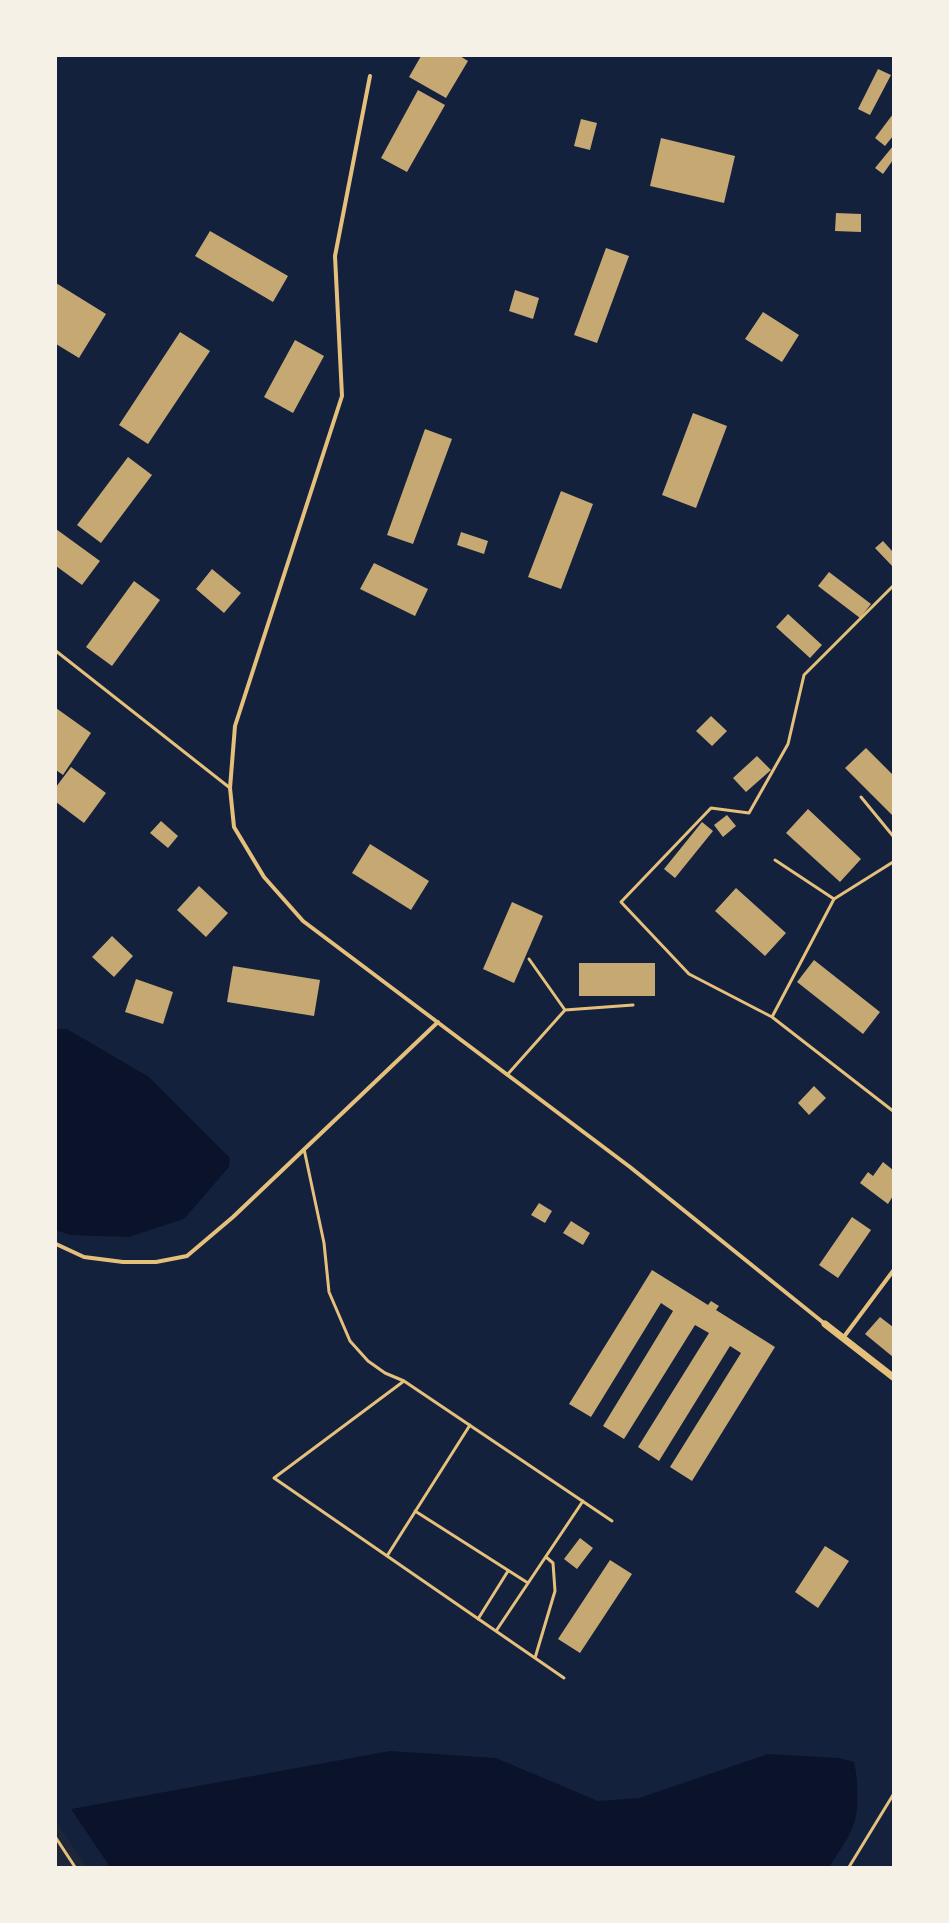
<!DOCTYPE html>
<html>
<head>
<meta charset="utf-8">
<style>
	body { margin:0 }
	#map { position:relative; width:949px; height:1923px; overflow:hidden; background:#14213d; font-family:Arial,sans-serif }
	canvas { display:block }
	.frame { position:absolute; inset:0; border:57px solid #f6f1e7; pointer-events:none }
</style>
</head>
<body>
<div id="map">
<canvas width="949" height="1923"></canvas>
<div class="frame"></div>
</div>
<script>
const ctx = document.querySelector('canvas').getContext('2d');
ctx.lineJoin = 'round';
function fill(path, color) {
  ctx.fillStyle = color;
  ctx.fill(path, 'evenodd');
}
function stroke(path, color, width, dash) {
  ctx.strokeStyle = color;
  ctx.lineWidth = width;
  ctx.lineCap = dash ? 'butt' : 'round';
  ctx.setLineDash(dash || []);
  ctx.stroke(path);
}
fill(new Path2D(`
	M56,1821L87,1867H56Z`), '#1d2539');
fill(new Path2D(`
	M56,1029H67L149,1077L230,1158L229,1167L184,1219L129,1237L70,1235L56,1230Z
	M390,1751L496,1758L598,1801L639,1798L768,1754L839,1758L854,1762C858,1777 859,1806 855,1821C850,1837 838,1853 829,1867H110L71,1809Z`), '#0b132b');
fill(new Path2D(`
	M421,56H460L468,61L446,98L409,77Z
	M878,69L891,75L870,115L858,109Z
	M418,90L445,105L407,172L381,158Z
	M893,114V136L885,146L875,138Z
	M581,119L597,123L590,150L574,146Z
	M661,138L735,156L724,203L650,186Z
	M893,146V160L883,174L875,168Z
	M836,213L861,214V232L835,231Z
	M210,231L288,276L273,302L195,256Z
	M606,248L629,256L597,343L574,335Z
	M56,283L106,314L79,358L56,344Z
	M515,290L539,298L533,319L509,311Z
	M763,312L799,335L782,362L745,339Z
	M180,332L210,351L148,444L119,425Z
	M295,340L324,356L293,413L264,397Z
	M693,413L727,426L696,508L662,495Z
	M425,429L452,439L413,544L387,535Z
	M128,457L152,475L101,543L77,525Z
	M561,491L593,504L561,589L528,577Z
	M56,529L100,561L82,585L56,566Z
	M461,532L488,541L484,554L457,545Z
	M883,541L893,552V567L875,548Z
	M374,563L428,589L415,616L360,589Z
	M212,569L241,593L224,613L196,589Z
	M829,572L871,604L860,618L818,586Z
	M134,581L160,600L112,666L86,647Z
	M788,614L822,645L810,658L776,627Z
	M56,708L91,733L63,775L56,770Z
	M711,716L727,731L712,746L696,731Z
	M866,748L893,775V816L845,768Z
	M757,756L771,770L746,792L733,778Z
	M71,767L106,793L84,823L56,802V787Z
	M808,809L861,859L840,882L786,833Z
	M727,815L736,826L723,837L714,825Z
	M161,821L178,836L168,848L150,833Z
	M702,822L713,831L675,878L664,869Z
	M370,844L429,881L411,910L352,873Z
	M199,886L228,913L206,937L177,910Z
	M736,888L786,933L765,956L715,911Z
	M512,902L543,916L514,983L483,969Z
	M112,936L133,956L114,977L92,957Z
	M814,960L880,1012L863,1034L797,982Z
	M579,963H655V996H579Z
	M233,966L320,980L314,1016L227,1002Z
	M136,979L173,992L163,1024L125,1012Z
	M814,1086L826,1098L809,1115L798,1103Z
	M883,1162L893,1170V1196L888,1204L860,1183L868,1172L873,1176Z
	M539,1203L552,1211L545,1223L531,1215Z
	M852,1217L871,1230L838,1278L819,1265Z
	M571,1221L590,1233L583,1245L563,1233Z
	M652,1270L708,1305L711,1301L719,1306L716,1310L775,1347L692,1481L670,1467L741,1353L730,1346L659,1461L638,1447L709,1333L695,1325L624,1439L603,1426L673,1311L661,1303L591,1417L569,1404Z
	M880,1317L893,1327V1357L865,1334Z
	M580,1538L593,1548L577,1569L564,1559Z
	M825,1546L849,1561L818,1608L795,1592Z
	M610,1560L632,1574L580,1653L558,1639Z`), '#c6a872');
stroke(new Path2D(`
	M893,586L804,675L788,744L749,813L711,808L621,902L689,974L772,1017L893,1111
	M56,651L230,788
	M861,797L893,836
	M834,899L893,862
	M529,959L565,1010
	M772,1017L834,899L775,860
	M507,1075L565,1010L633,1005
	M304,1149L324,1243L329,1292L350,1341L368,1361L385,1373L404,1381
	M415,1511L528,1583
	M387,1556L470,1425
	M478,1619L508,1571
	M496,1631L583,1501
	M535,1658L555,1591L553,1563L546,1557
	M564,1678L274,1478L404,1381L612,1521
	M56,1838L75,1867
	M849,1867L893,1795`), '#e5c07b', 3);
stroke(new Path2D(`
	M370,76L335,256L342,396L235,726L230,788L234,827L264,877L303,921L630,1167L825,1324
	M56,1244L84,1257L123,1262H156L187,1256L233,1217L438,1022
	M843,1338L893,1271`), '#e5c07b', 4);
stroke(new Path2D(`
	M825,1324L893,1377`), '#e5c07b', 7);
</script>
</body>
</html>
